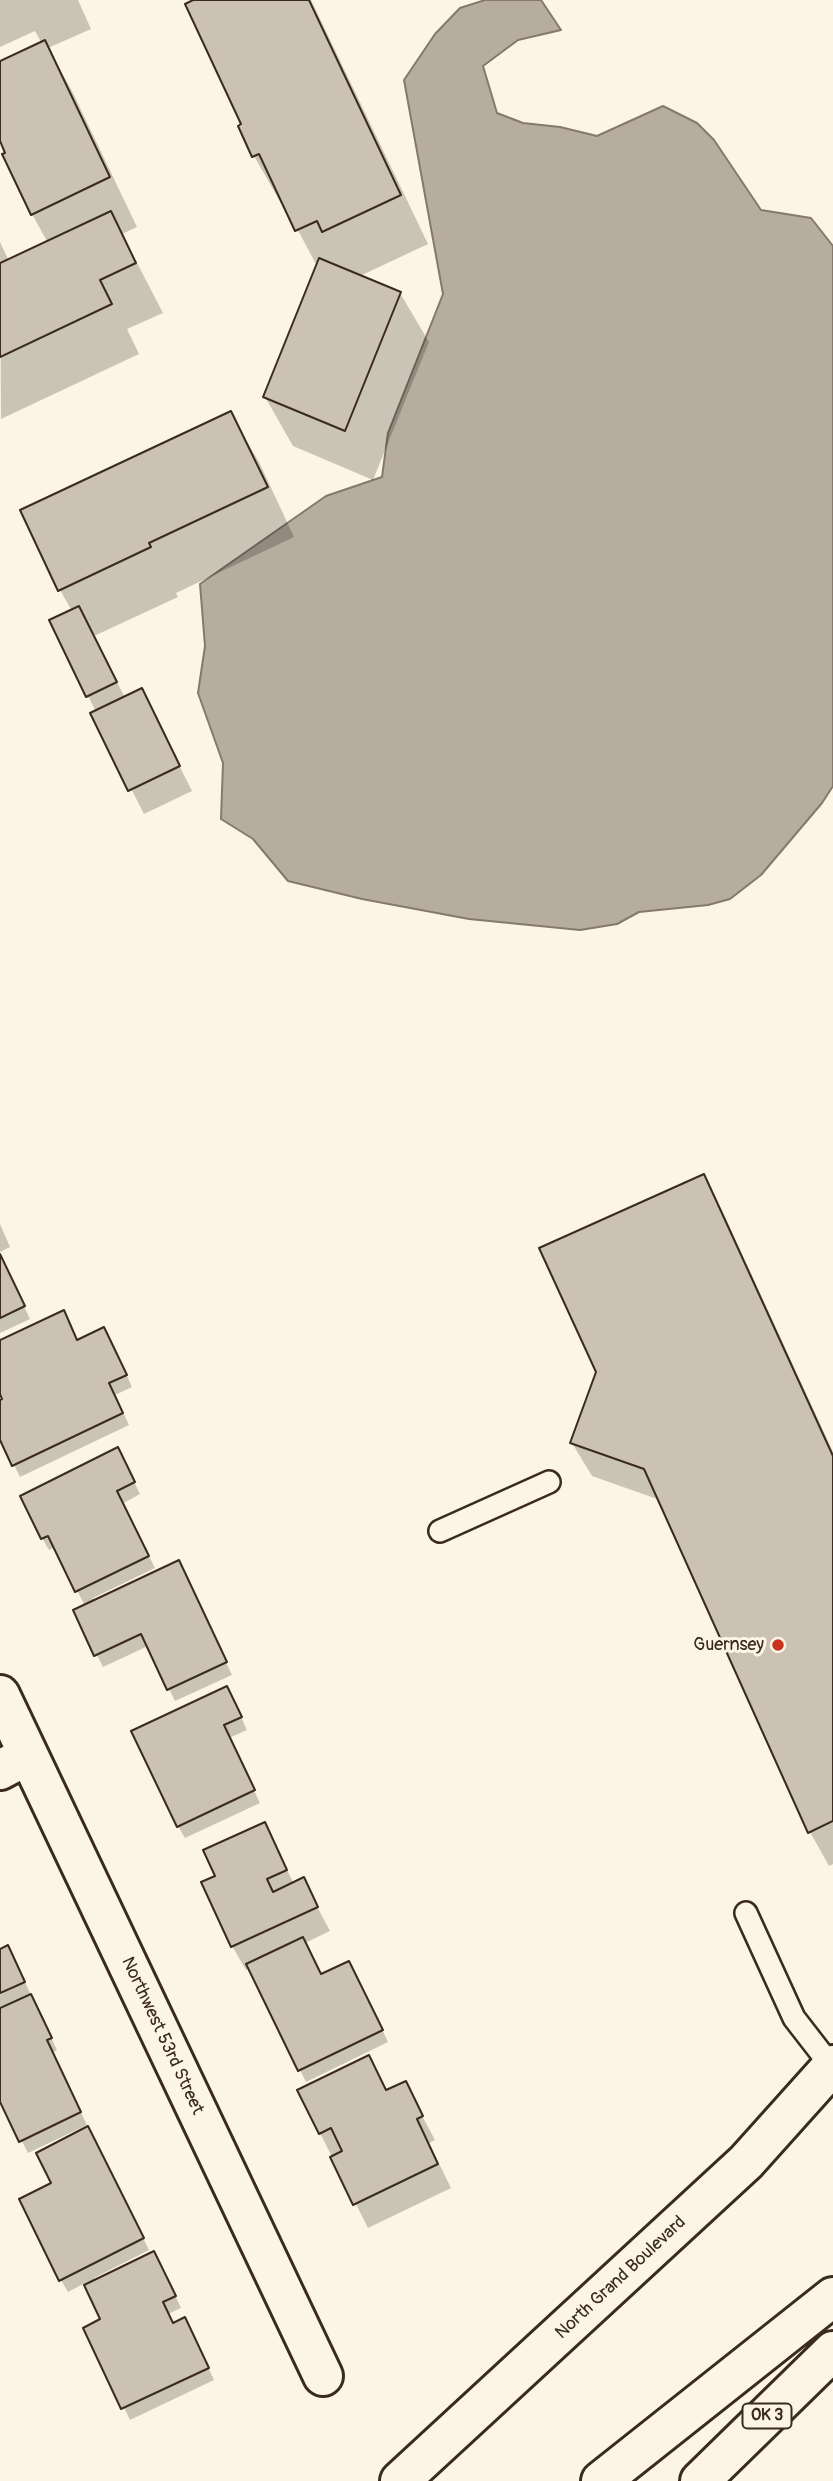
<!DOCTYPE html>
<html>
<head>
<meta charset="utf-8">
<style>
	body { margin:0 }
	canvas { display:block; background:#fcf5e5 }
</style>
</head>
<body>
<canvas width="833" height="2481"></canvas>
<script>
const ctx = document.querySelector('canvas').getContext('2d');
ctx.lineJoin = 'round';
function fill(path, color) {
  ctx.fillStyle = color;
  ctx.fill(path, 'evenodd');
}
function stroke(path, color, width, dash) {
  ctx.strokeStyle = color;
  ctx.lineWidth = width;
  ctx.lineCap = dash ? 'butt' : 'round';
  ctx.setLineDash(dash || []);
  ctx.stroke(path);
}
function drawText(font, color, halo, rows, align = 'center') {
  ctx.font = font + ' Pangolin,sans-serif';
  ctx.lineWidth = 6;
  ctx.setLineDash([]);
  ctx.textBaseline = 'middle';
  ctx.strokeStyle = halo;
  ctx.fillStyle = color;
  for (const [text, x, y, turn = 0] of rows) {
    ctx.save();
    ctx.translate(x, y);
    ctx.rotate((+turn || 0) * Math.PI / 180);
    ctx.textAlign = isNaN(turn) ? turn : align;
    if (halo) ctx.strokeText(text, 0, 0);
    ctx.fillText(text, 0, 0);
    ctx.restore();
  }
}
const water = new Path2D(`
	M485,0H541L561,30L518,40L483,66L497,113L523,123L560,127L597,136L663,106L697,123L714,140L761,210L811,218L833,246V786L822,803L761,875L730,899L708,905L639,912L617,924L580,930L469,919L362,899L288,881L253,839L221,819L223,763L198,693L205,646L200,584L326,496L382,477L388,433L443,294L404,80L435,34L460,8Z`);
fill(water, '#b7ad9e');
stroke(water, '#85796b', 2);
fill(new Path2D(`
	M0,0H78L91,29L48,48L72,91L137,227L122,234L163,313L127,329L139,354L1,419L0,242L9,261L48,243L32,214L0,137V61L42,44L35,31L0,47Z
	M197,0H311L428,244L360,276L400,293L429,342L373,480L293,446L265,397L317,266L284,204L282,205L254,156Z
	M230,413L259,462L294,537L176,593L178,597L94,636L125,698L141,690L192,791L144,814L93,714L96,712L51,621L72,611L60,590Z
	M703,1176L722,1210L833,1452V1864L829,1866L810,1832L660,1500L592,1476L572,1443Z
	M0,1224L10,1247L0,1252Z
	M0,1256L30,1319L0,1333Z
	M111,1341L132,1387L115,1395L129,1425L20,1477L0,1436V1402L5,1399L0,1390V1342Z
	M124,1461L140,1494L122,1504L155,1568L93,1598L95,1601L185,1574L232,1675L175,1701L148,1646L103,1667L75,1611L85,1606L55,1547L49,1550L42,1538Z
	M233,1700L247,1730L229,1738L260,1803L185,1838L178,1826Z
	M264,1824L294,1884L303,1880L330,1931L305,1943L321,1976L356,1975L388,2042L306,2082L250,1968L246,1970L232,1946L218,1877Z
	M0,1951L14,1959L57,2050L52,2053L87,2125L28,2153L0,2098Z
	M369,2058L387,2092L405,2084L435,2140L429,2143L451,2188L368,2228L320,2133Z
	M94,2140L149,2250L94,2278L96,2281L161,2265L181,2308L168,2314L173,2325L191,2331L214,2380L130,2420L85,2329L103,2320L85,2283L68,2292L61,2280L53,2184Z`), '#0003');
const building = new Path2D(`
	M193,0H309L401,195L322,232L317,221L295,231L259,154L252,157L238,126L241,124L185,4Z
	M45,40L110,177L31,215L2,154L5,153L0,141V61Z
	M111,211L136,263L100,280L112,304L0,357V263Z
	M319,258L401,292L345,431L263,397Z
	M231,411L268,487L149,543L151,547L58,591L20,510Z
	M79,606L117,682L86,697L49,620Z
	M142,688L180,766L128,791L90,713Z
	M704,1174L833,1456V1821L808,1833L644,1469L570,1443L596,1372L539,1248Z
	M0,1254L25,1306L0,1318Z
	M64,1310L77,1340L104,1327L127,1375L109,1383L123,1413L12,1466L0,1440V1400L2,1399L0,1394V1340Z
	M118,1447L135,1482L117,1491L149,1556L75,1592L48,1536L41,1539L20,1496Z
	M179,1560L227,1662L167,1690L141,1634L94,1656L73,1610Z
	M227,1686L242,1717L224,1725L255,1790L177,1827L131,1731Z
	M265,1822L287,1870L267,1879L273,1892L304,1877L318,1907L231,1947L201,1882L215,1876L203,1850Z
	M303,1937L321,1974L349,1961L383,2030L298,2071L246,1964Z
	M8,1945L25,1982L0,1993V1949Z
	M31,1994L52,2038L47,2040L81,2112L19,2142L0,2102V2008Z
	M369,2055L386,2090L406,2081L423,2116L417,2119L438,2164L353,2205L330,2157L342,2151L331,2128L319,2134L297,2090Z
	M88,2126L144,2238L59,2281L19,2199L51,2183L36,2153Z
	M154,2251L176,2296L163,2302L173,2323L185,2317L209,2368L121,2409L83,2328L100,2319L84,2285Z`);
fill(building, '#ccc2b3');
stroke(building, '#3b2a1e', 2);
const lane = new Path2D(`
	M440,1531L549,1482
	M746,1913L794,2018L832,2067`);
const street = new Path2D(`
	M0,1695L323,2376
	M0,1770L28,1755`);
const secondary = new Path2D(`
	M400,2481L746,2162L833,2065`);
const highway = new Path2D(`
	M601,2481L833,2297
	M700,2481L833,2351`);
stroke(lane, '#3b2a1e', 26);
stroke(street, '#3b2a1e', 44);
stroke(secondary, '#3b2a1e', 44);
stroke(highway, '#3b2a1e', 44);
stroke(lane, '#fcf5e5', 21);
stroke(street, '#fcf5e5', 38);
stroke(secondary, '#fcf5e5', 38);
stroke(highway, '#fcf5e5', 38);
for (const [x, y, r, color] of [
	[778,1645,7,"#c8321e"]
]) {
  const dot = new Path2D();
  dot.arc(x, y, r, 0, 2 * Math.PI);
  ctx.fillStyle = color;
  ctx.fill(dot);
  stroke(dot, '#fcf5e5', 2.5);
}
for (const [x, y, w] of [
	[767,2416,49]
]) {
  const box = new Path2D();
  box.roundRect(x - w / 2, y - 12.5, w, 25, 5);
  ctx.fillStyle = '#fcf5e5';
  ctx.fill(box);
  stroke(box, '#3b2a1e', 2);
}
drawText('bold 16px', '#3b2a1e', null, [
	["OK 3",767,2416]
]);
drawText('18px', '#3b2a1e', '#fcf5e5', [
	["Guernsey",764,1645]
], 'right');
drawText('18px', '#3b2a1e', '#fcf5e5', [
	["Northwest 53rd Street",162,2036,65],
	["North Grand Boulevard",621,2278,-43]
]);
</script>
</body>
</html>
